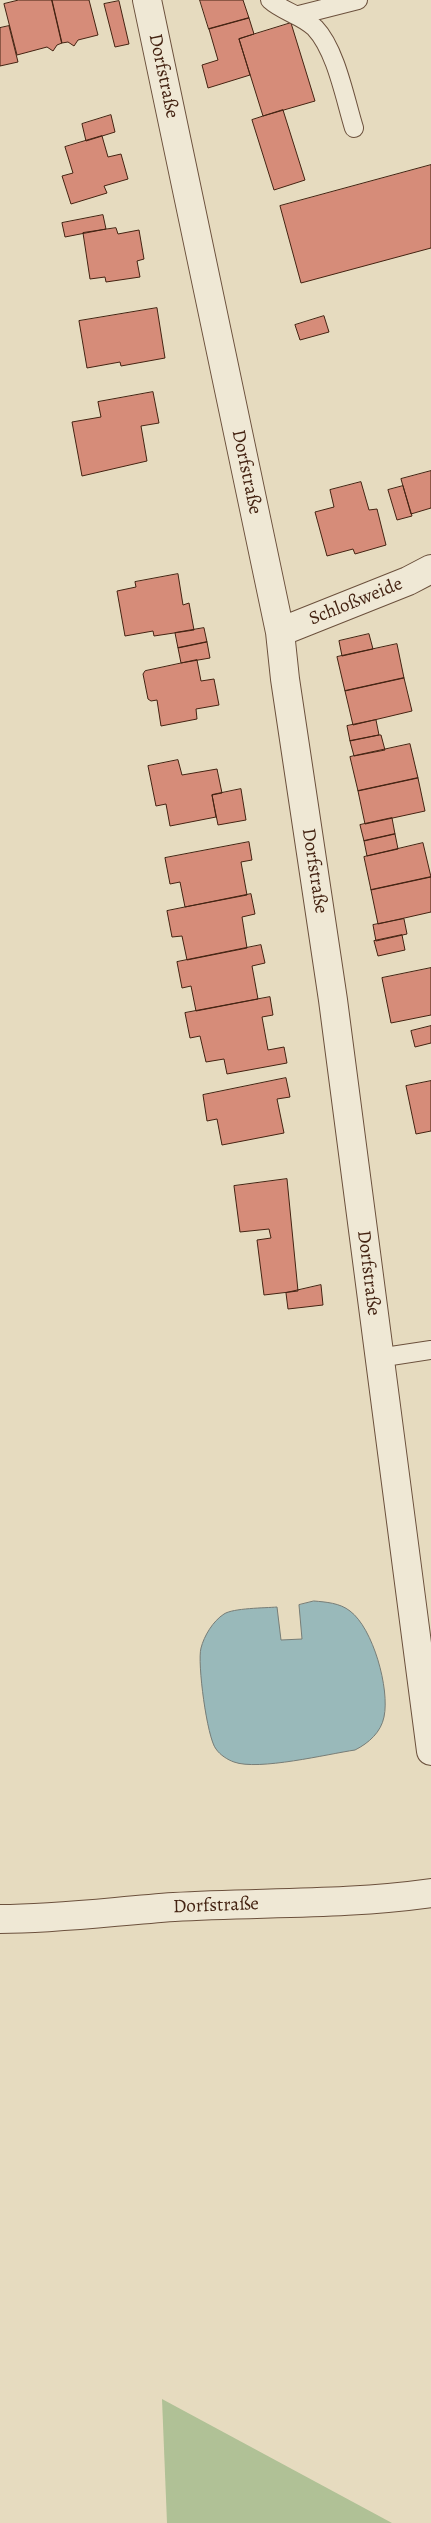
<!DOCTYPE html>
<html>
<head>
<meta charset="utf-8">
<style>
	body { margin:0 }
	canvas { display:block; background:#e6dbbf }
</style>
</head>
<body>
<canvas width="431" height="2523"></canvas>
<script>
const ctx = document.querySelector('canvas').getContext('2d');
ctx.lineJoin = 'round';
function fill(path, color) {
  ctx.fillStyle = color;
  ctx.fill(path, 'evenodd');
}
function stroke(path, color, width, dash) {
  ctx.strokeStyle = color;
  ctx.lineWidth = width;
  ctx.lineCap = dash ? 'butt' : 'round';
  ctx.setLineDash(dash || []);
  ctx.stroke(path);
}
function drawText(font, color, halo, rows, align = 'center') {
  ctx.font = font + ' Alegreya,serif';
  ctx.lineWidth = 4.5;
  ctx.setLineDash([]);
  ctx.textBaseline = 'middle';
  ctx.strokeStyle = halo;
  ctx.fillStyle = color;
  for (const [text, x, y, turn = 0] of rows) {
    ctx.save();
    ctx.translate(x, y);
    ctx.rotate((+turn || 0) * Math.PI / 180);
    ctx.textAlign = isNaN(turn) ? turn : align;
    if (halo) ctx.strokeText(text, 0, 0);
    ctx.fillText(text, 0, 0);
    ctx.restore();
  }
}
fill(new Path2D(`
	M162,2399L392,2523H167Z`), '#b0c196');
const water = new Path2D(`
	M314,1601C326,1602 340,1603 350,1611C373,1628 390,1689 384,1717C381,1732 369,1743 355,1750C328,1754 258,1771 234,1762C228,1760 220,1755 216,1749C207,1738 197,1662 201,1648C204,1636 213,1621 224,1614C233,1608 265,1608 277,1607L281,1640L302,1639L299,1605Z`);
fill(water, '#99b9ba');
stroke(water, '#777d77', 1);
const building = new Path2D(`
	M19,0H52L62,43L57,45L53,51L47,47L17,55L4,4Z
	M52,0H89L98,35L78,40L74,46L68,42L62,43Z
	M200,0H243L249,18L209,29Z
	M119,1L129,44L115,47L104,4Z
	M249,18L254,34L239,39L250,75L208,88L202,65L218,60L209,29Z
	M291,23L315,101L263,116L239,39Z
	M9,26L18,62L0,66V28Z
	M283,110L305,180L274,190L252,120Z
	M111,115L115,132L86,141L82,124Z
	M102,136L108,157L121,154L128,179L104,186L107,193L71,204L62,176L73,173L65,147Z
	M431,165V248L301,283L280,206Z
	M103,215L106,229L65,237L62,223Z
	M116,228L118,234L139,230L144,259L137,261L140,277L106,282L105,277L90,279L83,233Z
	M157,308L165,358L121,366L120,362L87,368L79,321Z
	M324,316L329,332L300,340L295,325Z
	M153,392L159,423L141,426L147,461L82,476L72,422L101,417L98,402Z
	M431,471V508L411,514L401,479Z
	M361,482L369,510L377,509L386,545L355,554L353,549L327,556L315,512L334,507L330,490Z
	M403,486L412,516L397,520L388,490Z
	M178,574L183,605L189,603L194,630L154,636L153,631L125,636L117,591L136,587L135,582Z
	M204,628L207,642L178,648L175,633Z
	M369,634L373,649L342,656L339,641Z
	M207,642L210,658L181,663L178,648Z
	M397,644L404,678L345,691L337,657Z
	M197,660L201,681L214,679L219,705L196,709L197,719L161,726L157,700L151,701L148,699L143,674L145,671Z
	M404,678L412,711L353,725L345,691Z
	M376,720L379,735L350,741L347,726Z
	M379,735H381L385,750L354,756L350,741Z
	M410,744L418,778L358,791L350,757Z
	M178,760L182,775L217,769L222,793L212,795L216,817L170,826L166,804L156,806L148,766Z
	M418,778L425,811L365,824L358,791Z
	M241,789L246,820L218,825L212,795Z
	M392,818L395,834L364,841L360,825Z
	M395,834L398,849L367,856L364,841Z
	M249,842L252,860L241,862L247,895L185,907L180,882L170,884L165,858Z
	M423,843L431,877L371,890L364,857Z
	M431,877V912L378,924L371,890Z
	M251,894L255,914L242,917L247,948L187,960L182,936L172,937L167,911Z
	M404,919L407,934L376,941L373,925Z
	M402,935L405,950L378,956L374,941Z
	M261,945L265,963L252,966L258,999L196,1011L191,986L182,988L177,962Z
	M431,968V1015L391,1023L382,978Z
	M270,997L273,1015L262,1017L268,1050L284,1047L287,1063L227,1074L224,1059L206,1062L200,1036L190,1038L185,1013Z
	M431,1026V1043L415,1047L411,1031Z
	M286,1078L290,1097L277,1099L284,1133L222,1145L217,1119L207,1121L203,1095Z
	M431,1081V1131L416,1134L406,1086Z
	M287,1179L298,1291L264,1295L257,1240L271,1238L269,1229L240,1232L234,1186Z
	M321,1285L323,1305L288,1309L286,1293Z`);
fill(building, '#d68c79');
stroke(building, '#442312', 1);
const service = new Path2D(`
	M270,0C283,12 302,15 315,28C336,50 345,99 354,128
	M299,15L358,0
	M378,1358L431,1350`);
const minor = new Path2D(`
	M147,0L280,632L285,679L333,1000L431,1751
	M280,632L408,581L431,569
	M0,1919C58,1919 116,1911 174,1907C260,1902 346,1905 431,1893`);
stroke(service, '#6c513d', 20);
stroke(minor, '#6c513d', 30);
stroke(service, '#efe8d5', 18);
stroke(minor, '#efe8d5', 28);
drawText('19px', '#442312', '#efe8d5', [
	["Dorfstraße",163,76,78],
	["Dorfstraße",246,472,78],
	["Schloßweide",356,602,-22],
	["Dorfstraße",314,871,81],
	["Dorfstraße",368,1273,83],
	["Dorfstraße",216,1906,-2]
]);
</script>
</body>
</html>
